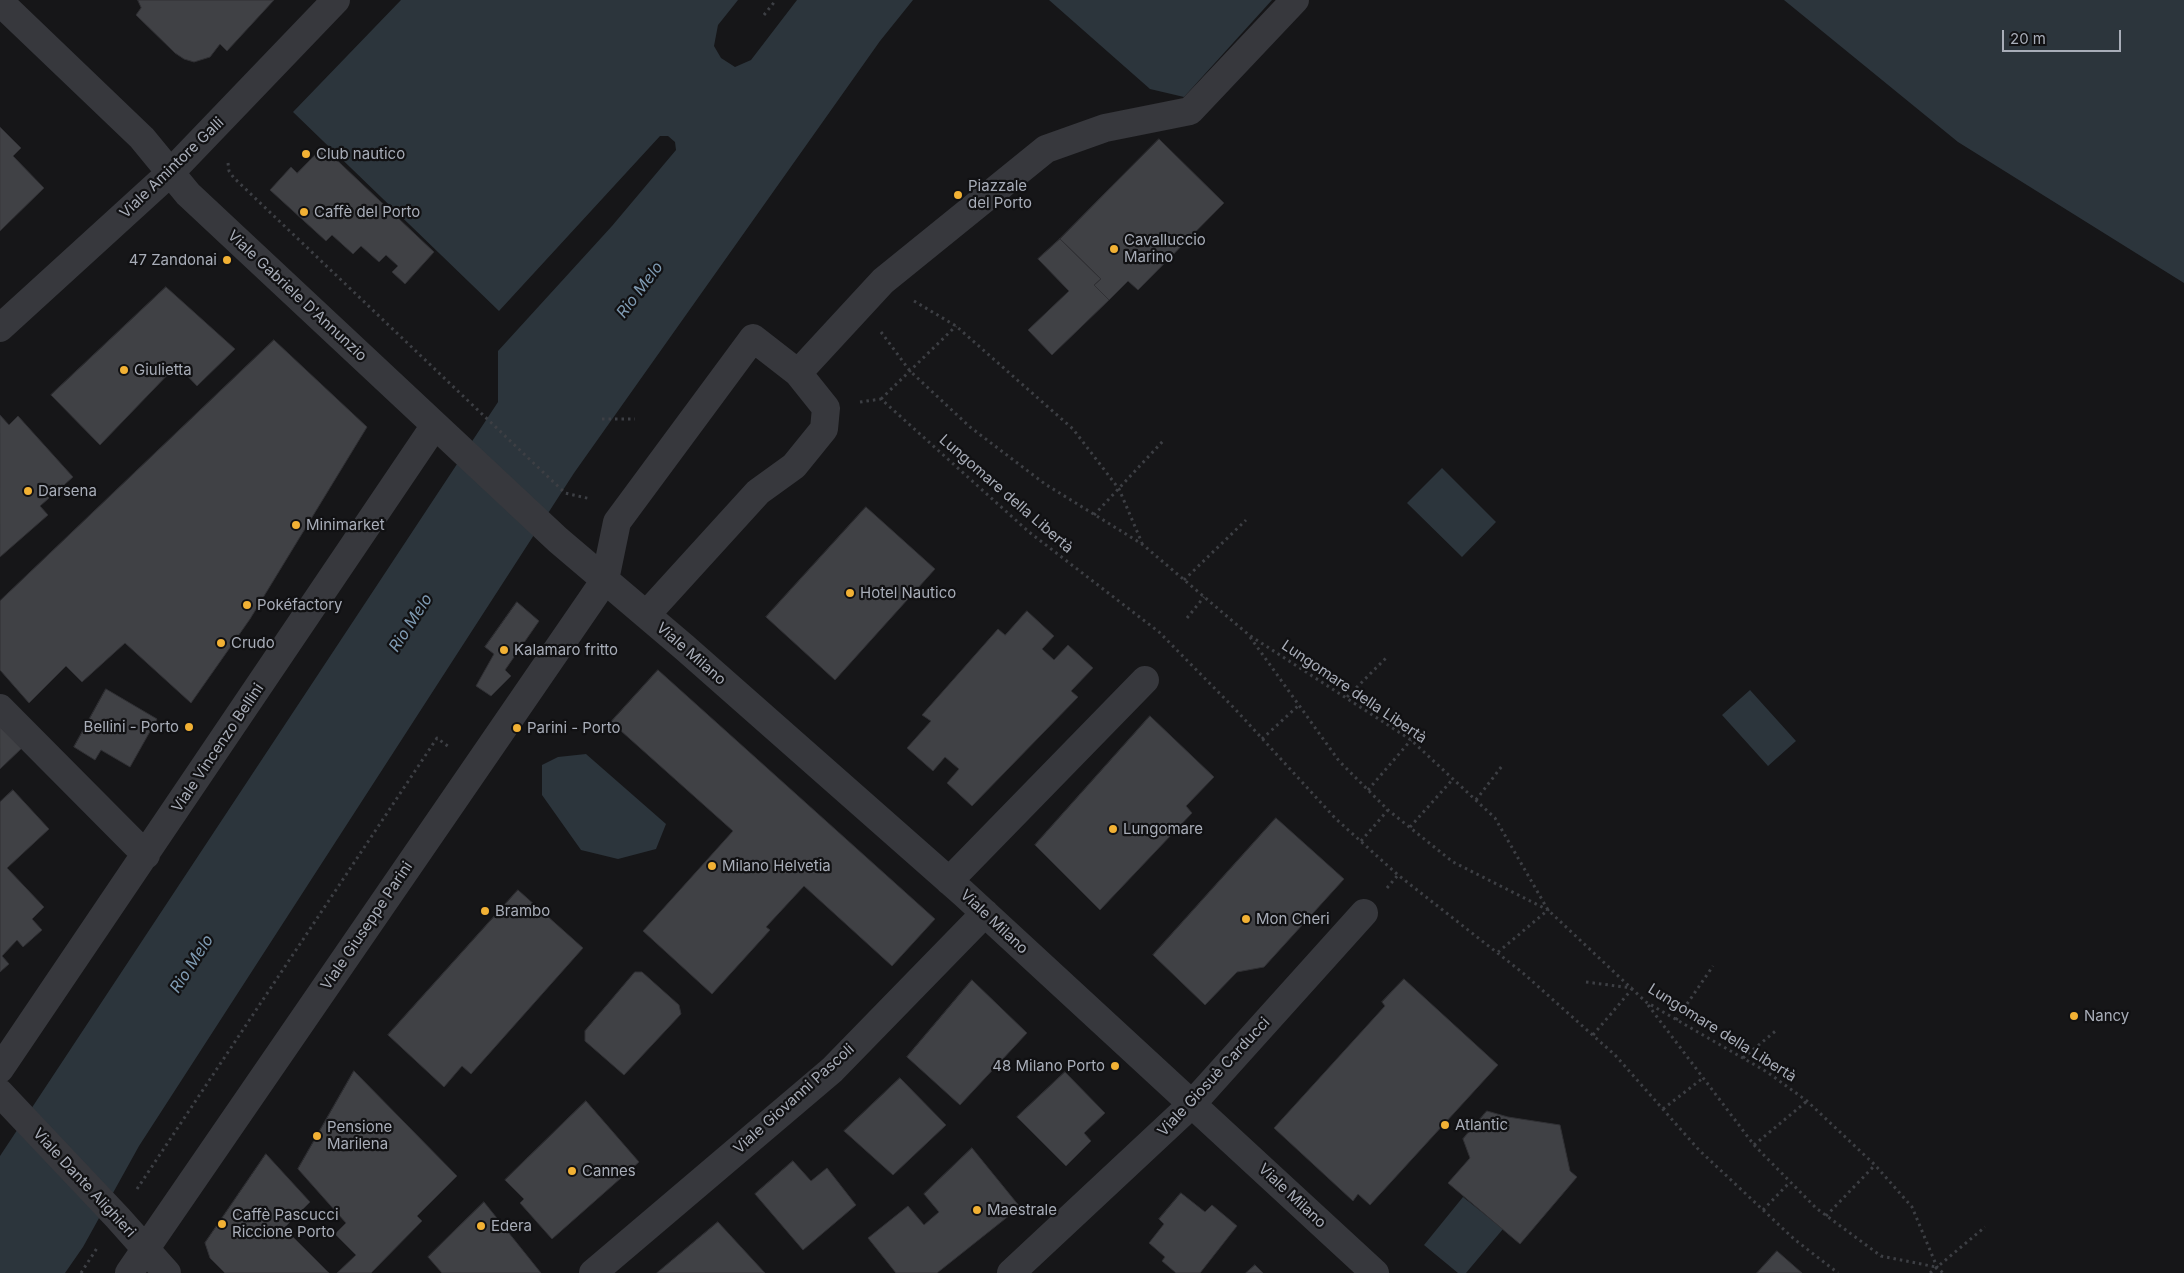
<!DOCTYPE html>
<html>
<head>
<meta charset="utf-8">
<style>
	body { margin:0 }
	#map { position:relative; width:2184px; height:1273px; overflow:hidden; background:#161618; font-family:Inter,sans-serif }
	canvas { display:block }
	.scale { position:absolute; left:2002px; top:30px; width:119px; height:22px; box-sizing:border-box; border:2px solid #a8adb8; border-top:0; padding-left:6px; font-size:15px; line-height:18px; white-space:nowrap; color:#a8adb8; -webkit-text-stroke:4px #111113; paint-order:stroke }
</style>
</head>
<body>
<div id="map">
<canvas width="2184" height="1273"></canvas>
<div class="scale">20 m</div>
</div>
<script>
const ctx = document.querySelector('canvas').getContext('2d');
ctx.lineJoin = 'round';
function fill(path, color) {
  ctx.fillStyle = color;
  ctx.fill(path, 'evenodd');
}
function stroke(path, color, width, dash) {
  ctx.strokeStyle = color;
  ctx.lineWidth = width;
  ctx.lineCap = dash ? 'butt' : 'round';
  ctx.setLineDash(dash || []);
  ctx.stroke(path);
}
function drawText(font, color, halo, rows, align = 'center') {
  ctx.font = font + ' Inter,sans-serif';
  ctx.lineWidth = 4.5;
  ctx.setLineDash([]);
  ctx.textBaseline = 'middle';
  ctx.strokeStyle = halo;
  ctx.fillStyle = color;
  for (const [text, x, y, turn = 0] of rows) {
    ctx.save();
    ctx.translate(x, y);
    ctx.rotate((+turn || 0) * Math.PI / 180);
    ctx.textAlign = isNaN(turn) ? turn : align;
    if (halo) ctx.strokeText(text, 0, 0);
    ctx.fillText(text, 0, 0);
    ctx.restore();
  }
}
fill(new Path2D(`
	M401,0H738L718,25L714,46L721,58L735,67L751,60L797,0H913L880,41L574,473L139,1146L83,1247L65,1273H0V1156L498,402V351L612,226L676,150L675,142L668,136H660L499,311L293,112Z
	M1049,0H1272L1184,97L1150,89Z
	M1784,0H2184V283L1958,142Z
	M1442,468L1496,522L1462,557L1407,503Z
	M1750,690L1796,741L1768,766L1722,715Z
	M586,754L666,824L656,849L618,859L581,850L542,795V765L558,757Z
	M1463,1197L1503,1229L1466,1273H1458L1424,1245Z`), '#2c353c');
const building = new Path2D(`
	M138,0H274L227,51L220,44L210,57L194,62L184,59L175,53L136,15L141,8Z
	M0,127L21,148L13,156L44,188L0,231Z
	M1159,139L1224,203L1138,290L1128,281L1109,300L1094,285L1101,279L1060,239Z
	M323,147L434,252L405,284L392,272L398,266L386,255L379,262L361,246L353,254L332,235L326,241L270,190L291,167L297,173Z
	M1060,239L1101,279L1094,285L1109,300L1052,355L1028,330L1069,291L1038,259Z
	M166,287L235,349L197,386L177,365L100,445L51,395Z
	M274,340L367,427L250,619L191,703L125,643L82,682L66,666L29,703L0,670V601Z
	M0,415L9,425L18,416L73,477L40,506L48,515L0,557Z
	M866,507L935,569L835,680L766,617Z
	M517,602L539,621L505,670L511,676L491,696L476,686L494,654L485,647Z
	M1027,611L1054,636L1042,649L1054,660L1068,645L1093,668L1071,691L1078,697L972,806L947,783L959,769L945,757L933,771L907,748L931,721L922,715L998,629L1005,635Z
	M658,670L935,919L892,966L804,886L766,927L770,930L712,994L643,931L733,831L611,722Z
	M106,689L157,719L130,767L101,750L95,760L74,747Z
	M1150,716L1214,777L1186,806L1192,813L1100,910L1035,845Z
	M0,725L22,748L0,769Z
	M13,790L49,829L7,868L44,907L32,919L42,930L23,947L17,940L2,956L9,964L0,972V802Z
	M1276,818L1344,879L1264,967L1237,972L1205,1005L1153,955Z
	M518,890L583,948L471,1074L462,1066L444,1087L388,1035Z
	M635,972H642L679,1005L681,1014L624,1075L585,1041V1031Z
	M1404,979L1498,1065L1370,1205L1358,1194L1353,1201L1274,1128L1385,1006L1382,1002Z
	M972,980L1027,1033L960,1105L907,1057Z
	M354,1071L457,1176L417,1216L422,1221L371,1273H337L356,1255L335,1234L346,1223L298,1169Z
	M1065,1072L1105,1113L1084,1133L1091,1141L1066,1166L1017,1117Z
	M900,1078L946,1125L893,1175L844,1131Z
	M586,1101L639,1162L552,1239L520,1203L524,1199L505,1180Z
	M1487,1111L1508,1117L1560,1125L1570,1171L1577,1177L1520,1244L1448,1183L1470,1158L1463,1139Z
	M972,1148L1020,1207L937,1273H896L868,1238L908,1206L924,1225L939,1212L924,1194Z
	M266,1154L310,1202L284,1228L329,1273H225L210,1258L205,1243Z
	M793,1161L811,1181L827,1168L856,1205L803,1250L755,1194Z
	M1181,1193L1205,1212L1212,1205L1237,1226L1200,1273H1176L1162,1261L1165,1257L1149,1243L1164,1224L1159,1219Z
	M484,1202L541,1273H442L428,1257Z
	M718,1222L765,1273H657Z
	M1777,1251L1802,1273H1757Z
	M1255,1265L1263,1273H1246Z`);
fill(building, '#404145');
stroke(building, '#303034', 1);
stroke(new Path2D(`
	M764,15L776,0
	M228,163L229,171L234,178L565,493L591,499
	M914,301L956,326L1073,429L1119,489L1142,543
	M881,332L910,371L970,427L1045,484L1142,544L1249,635L1411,740L1495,818L1548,910L1646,1002L1767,1072L1807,1101L1875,1165L1912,1207L1937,1267L1943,1273
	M881,399L956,326
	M860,402L881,399L1029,532L1159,632L1235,709L1335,818L1398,875L1523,973L1615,1055L1699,1150L1794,1239L1838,1273
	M602,419H635
	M1094,515L1163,441
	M1184,580L1246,520
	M1187,618L1204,597
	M1250,637L1339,761L1388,810L1453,862L1548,910L1497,953
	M1347,697L1388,656
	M1262,739L1299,705
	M1368,790L1411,740
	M1476,800L1502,766
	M1410,827L1453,779
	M1361,841L1388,810
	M1387,888L1398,875
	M1586,982L1632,988
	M1648,1005L1754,1145L1816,1208L1881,1256L1936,1267
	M1676,1020L1713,966
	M1593,1035L1632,989
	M1743,1058L1778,1029
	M1663,1109L1703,1078
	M1754,1145L1807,1101
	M137,1189L437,738L449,747
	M1763,1210L1790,1182
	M1826,1216L1875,1165
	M81,1273L97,1248
	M1930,1273L1985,1227`), '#3d3f44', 3, [2.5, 4]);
stroke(new Path2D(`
	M0,2L142,138L188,194L558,540L684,647L963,893L1375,1273
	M0,328L171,172L336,0
	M798,373L883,281L1046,149L1105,128L1190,111L1295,0
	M0,708L146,855
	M949,881L1145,680
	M0,1069L435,425
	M0,1093L118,1218L167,1273
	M129,1273L605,580L617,522L753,338L798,373L826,408L824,429L794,466L758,492L646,615
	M593,1273L832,1070L985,913
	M1011,1273L1192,1104L1364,913`), '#37383d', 28);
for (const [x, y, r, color] of [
	[306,154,5,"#f2b134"],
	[958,195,5,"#f2b134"],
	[304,212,5,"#f2b134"],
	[1114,249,5,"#f2b134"],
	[227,260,5,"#f2b134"],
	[124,370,5,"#f2b134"],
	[28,491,5,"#f2b134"],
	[296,525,5,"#f2b134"],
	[850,593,5,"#f2b134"],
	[247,605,5,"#f2b134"],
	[221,643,5,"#f2b134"],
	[504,650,5,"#f2b134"],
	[189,727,5,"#f2b134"],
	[517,728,5,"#f2b134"],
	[1113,829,5,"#f2b134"],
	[712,866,5,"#f2b134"],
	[485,911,5,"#f2b134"],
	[1246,919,5,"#f2b134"],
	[2074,1016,5,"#f2b134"],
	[1115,1066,5,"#f2b134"],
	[1445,1125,5,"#f2b134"],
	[317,1136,5,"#f2b134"],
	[572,1171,5,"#f2b134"],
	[977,1210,5,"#f2b134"],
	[222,1224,5,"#f2b134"],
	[481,1226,5,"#f2b134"]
]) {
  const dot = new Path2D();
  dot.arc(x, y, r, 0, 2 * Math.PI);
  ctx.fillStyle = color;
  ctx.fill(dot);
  stroke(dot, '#111113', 2);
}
drawText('15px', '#a8adb8', '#111113', [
	["Club nautico",316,154],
	["Piazzale",968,186],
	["del Porto",968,203],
	["Caffè del Porto",314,212],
	["Cavalluccio",1124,240],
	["Marino",1124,257],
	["47 Zandonai",217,260,"right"],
	["Giulietta",134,370],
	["Darsena",38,491],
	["Minimarket",306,525],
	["Hotel Nautico",860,593],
	["Pokéfactory",257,605],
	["Crudo",231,643],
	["Kalamaro fritto",514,650],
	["Bellini - Porto",179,727,"right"],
	["Parini - Porto",527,728],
	["Lungomare",1123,829],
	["Milano Helvetia",722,866],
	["Brambo",495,911],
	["Mon Cheri",1256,919],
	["Nancy",2084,1016],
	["48 Milano Porto",1105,1066,"right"],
	["Atlantic",1455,1125],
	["Pensione",327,1127],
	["Marilena",327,1144],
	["Cannes",582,1171],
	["Maestrale",987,1210],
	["Caffè Pascucci",232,1215],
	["Riccione Porto",232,1232],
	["Edera",491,1226]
], 'left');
drawText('15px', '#a8adb8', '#111113', [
	["Viale Amintore Galli",172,168,-44],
	["Viale Gabriele D'Annunzio",297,296,43],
	["Lungomare della Libertà",1006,494,41],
	["Viale Milano",691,654,41],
	["Lungomare della Libertà",1354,692,34],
	["Viale Vincenzo Bellini",218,748,-56],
	["Viale Milano",994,922,43],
	["Viale Giuseppe Parini",367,926,-56],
	["Lungomare della Libertà",1722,1033,32],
	["Viale Giosuè Carducci",1214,1077,-47],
	["Viale Giovanni Pascoli",794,1099,-42],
	["Viale Dante Alighieri",84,1183,47],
	["Viale Milano",1292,1196,43]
]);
drawText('italic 16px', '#7f9bb3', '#111113', [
	["Rio Melo",640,290,-53],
	["Rio Melo",411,623,-57],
	["Rio Melo",192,964,-57]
]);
</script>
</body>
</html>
